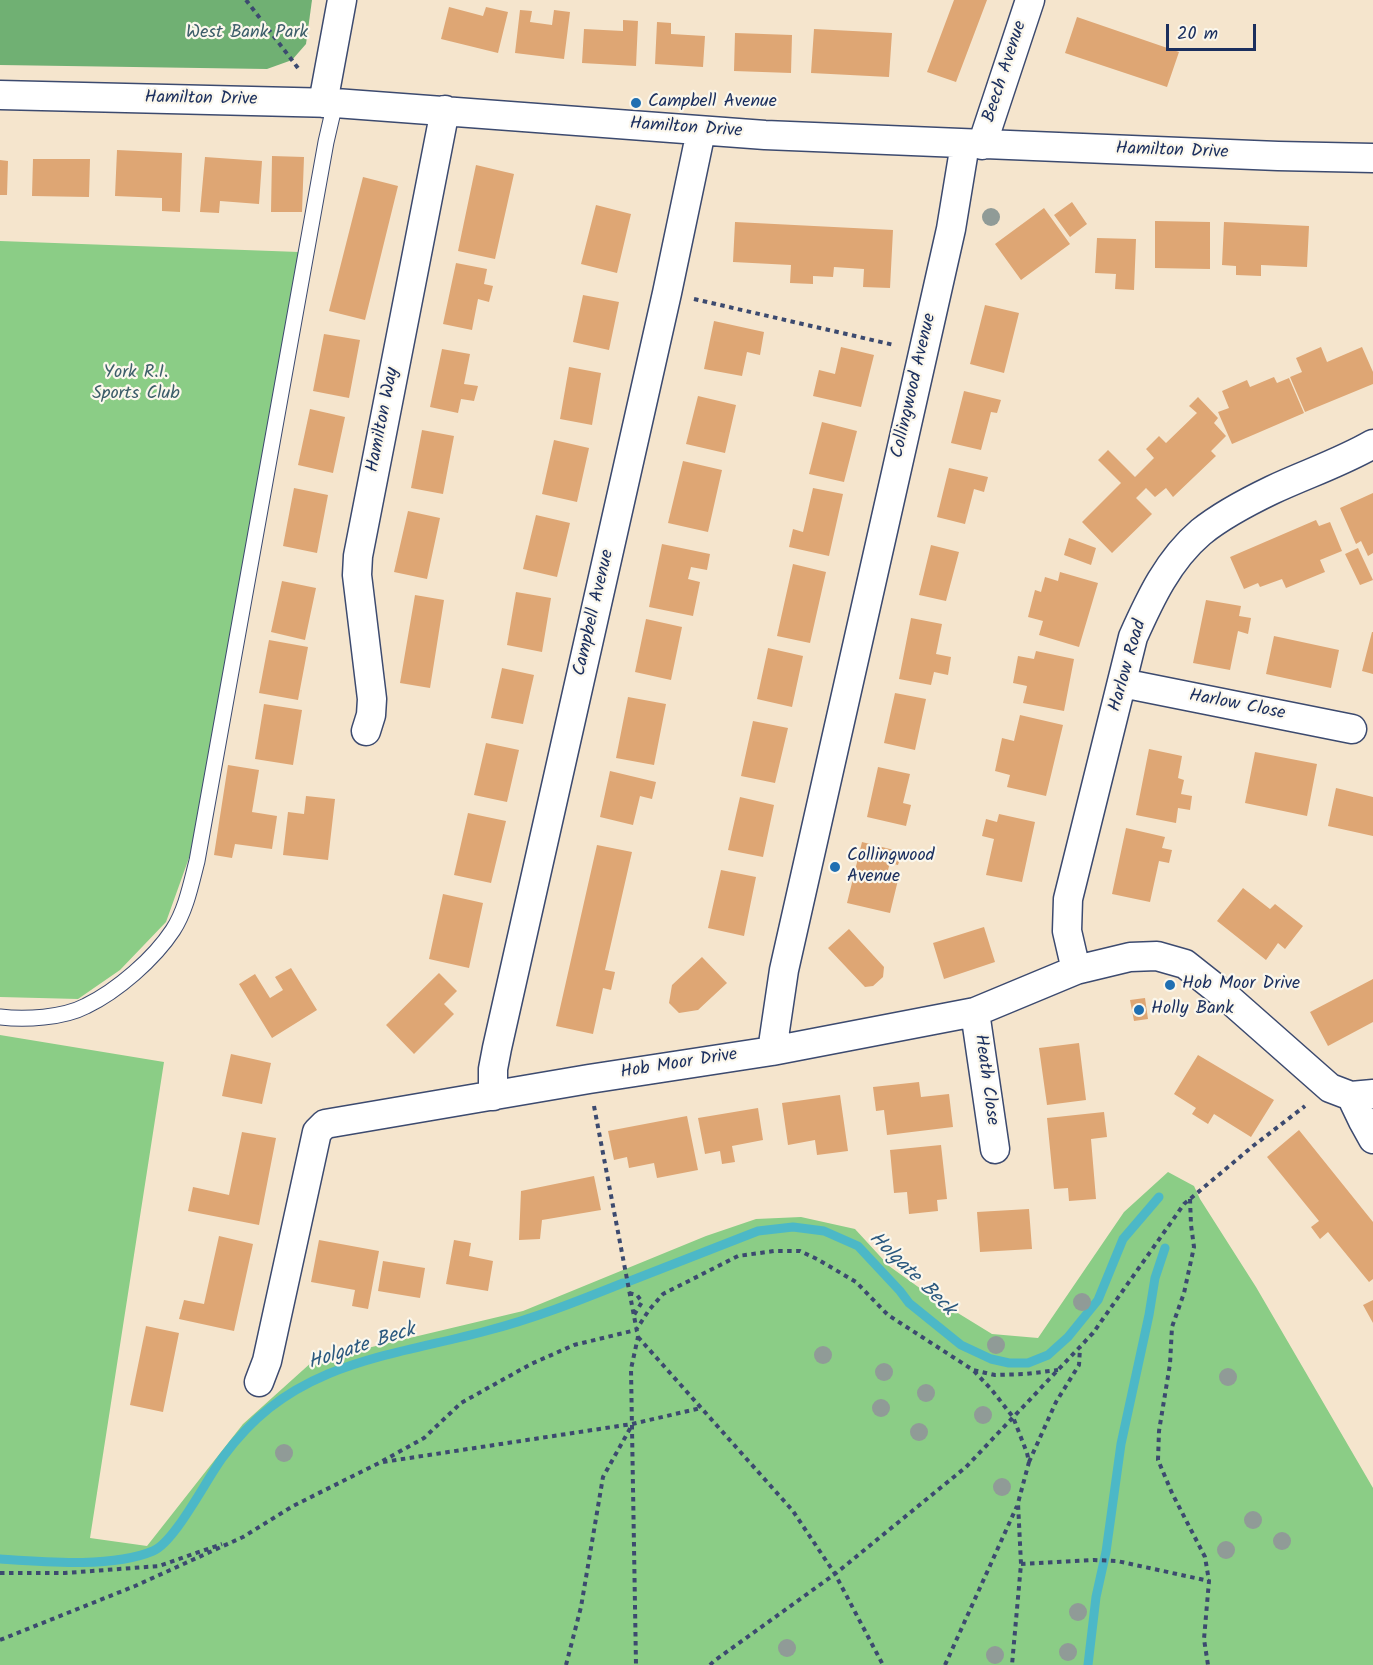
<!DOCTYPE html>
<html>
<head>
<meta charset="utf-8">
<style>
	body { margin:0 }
	#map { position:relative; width:1373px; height:1665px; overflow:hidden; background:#f5e5cd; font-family:Kalam,sans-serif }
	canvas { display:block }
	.scale { position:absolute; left:1166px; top:24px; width:90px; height:27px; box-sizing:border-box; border:3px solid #1b2f5e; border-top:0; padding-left:8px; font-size:18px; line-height:21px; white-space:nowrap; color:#1b2f5e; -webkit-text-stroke:4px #fbf7ec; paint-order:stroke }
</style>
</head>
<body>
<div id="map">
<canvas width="1373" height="1665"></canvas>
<div class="scale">20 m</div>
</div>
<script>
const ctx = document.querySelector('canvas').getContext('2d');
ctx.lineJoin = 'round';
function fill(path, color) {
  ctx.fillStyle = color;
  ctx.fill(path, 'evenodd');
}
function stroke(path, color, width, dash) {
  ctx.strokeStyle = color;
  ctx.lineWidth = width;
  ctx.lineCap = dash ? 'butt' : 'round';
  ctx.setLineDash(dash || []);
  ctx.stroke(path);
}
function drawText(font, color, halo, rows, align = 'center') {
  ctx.font = font + ' Kalam,sans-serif';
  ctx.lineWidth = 4.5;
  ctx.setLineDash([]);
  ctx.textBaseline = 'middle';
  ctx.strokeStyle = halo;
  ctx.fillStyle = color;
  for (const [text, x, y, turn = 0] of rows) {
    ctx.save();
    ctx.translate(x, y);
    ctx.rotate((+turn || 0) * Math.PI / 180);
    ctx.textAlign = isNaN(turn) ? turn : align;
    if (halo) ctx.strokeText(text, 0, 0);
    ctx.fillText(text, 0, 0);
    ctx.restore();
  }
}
fill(new Path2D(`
	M0,241L299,252L190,855L166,922L120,970L78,999L0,997Z
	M0,1035L164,1062L90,1538L147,1546L243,1424L313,1361L523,1311L706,1236L756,1219L801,1217L855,1229L889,1266L935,1299L992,1334L1038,1338L1124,1212L1168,1172L1194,1186L1200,1199L1256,1287L1373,1488V1665H0Z`), '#8bcd86');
fill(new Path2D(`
	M0,0H312L306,44L292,60L267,69L0,65Z`), '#70b073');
stroke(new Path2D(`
	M630,1281L758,1231L793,1227L824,1231L858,1246L900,1291L909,1303L961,1345L991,1359L1009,1363H1028L1048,1355L1068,1337L1098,1300L1123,1239L1159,1197
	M0,1559C44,1562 113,1568 153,1551C175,1542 207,1478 223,1457C252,1418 283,1393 328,1374C379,1353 434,1345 486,1331C533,1319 578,1301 623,1283
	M1088,1665L1096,1597L1106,1552L1121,1444L1149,1315L1155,1278L1165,1248`), '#4cb8c7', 9);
fill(new Path2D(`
	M954,0H987L956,82L927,72Z
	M449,7L483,16L486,7L508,12L498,53L441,39Z
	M520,10L532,11L530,22L552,25L554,10L570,12L564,59L515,53Z
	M1077,17L1179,52L1167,87L1065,53Z
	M623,20L638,21L636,66L582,63L584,29L623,31Z
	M657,22L671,23V34L705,36L703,67L655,64Z
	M814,29L892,33L889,77L811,73Z
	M735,33L792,35L791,73L734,71Z
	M117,150L182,153L180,212L162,211V198L115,196Z
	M272,156L304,157L302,212H271Z
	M205,157L262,161L259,204L220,201L219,213L200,212Z
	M33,159H90L89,197L32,196Z
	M0,160L8,161L7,195H0Z
	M476,165L514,174L495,259L458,251Z
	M363,177L398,186L365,320L329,311Z
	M1072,202L1087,224L1070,237L1054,215Z
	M596,205L631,214L617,273L581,264Z
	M1044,208L1070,244L1021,280L995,244Z
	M1155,221L1210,222V269L1155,268Z
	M735,222L893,230L890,288L863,287L864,269L834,267L833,277L813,276V284L790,283L791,265L733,262Z
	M1224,222L1309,226L1307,267L1261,265V276L1236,275V266L1222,265Z
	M1097,238L1136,239L1134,290L1115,289L1116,274L1095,273Z
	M456,263L487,269L484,284L493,286L489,302L478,299L472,330L443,324Z
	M583,295L619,302L609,350L573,342Z
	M985,305L1019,313L1004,373L970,364Z
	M714,321L764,332L760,355L747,352L742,376L704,369Z
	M324,334L360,340L349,398L313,391Z
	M841,347L874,355L861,407L813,396L819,370L835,374Z
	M1321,347L1327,362L1362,347L1373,372V384L1305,412L1290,377L1302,372L1296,358Z
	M442,349L470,354L464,384L478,386L474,401L461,399L458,413L430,407Z
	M569,367L601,373L592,425L560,419Z
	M1274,377L1277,383L1289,378L1304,413L1232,444L1218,412L1229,408L1222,391L1247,380L1250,387Z
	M964,391L1001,400L997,413L991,412L981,450L951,443Z
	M698,396L736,405L725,453L686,444Z
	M1198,397L1218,418L1214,423L1226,436L1211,451L1216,456L1173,497L1166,488L1155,497L1146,488L1136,498L1152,514L1112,553L1082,522L1121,483L1098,460L1108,450L1135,477L1154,458L1146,449L1159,436L1166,443L1197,413L1189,406Z
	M310,409L345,417L333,473L298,465Z
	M822,422L857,431L844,482L809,474Z
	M422,430L454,436L443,494L411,488Z
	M554,440L589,448L577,502L542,494Z
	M683,461L722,470L708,532L668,523Z
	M949,468L988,477L984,492L974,489L965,524L937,517Z
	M294,488L328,495L317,553L283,546Z
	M813,488L843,494L829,556L789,547L793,529L803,532Z
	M1373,493V553L1368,556L1361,541L1356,544L1340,508Z
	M408,511L440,518L427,579L394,572Z
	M536,515L570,523L557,577L523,569Z
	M1316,520L1319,526L1330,522L1342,551L1320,560L1325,572L1286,588L1282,579L1260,587L1258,583L1244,589L1230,557Z
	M1069,538L1096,548L1091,565L1064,555Z
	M662,544L710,554L707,570L691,567L688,579L700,582L693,616L649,607Z
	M931,545L959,552L946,601L919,595Z
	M1358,548L1373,580L1360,585L1345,554Z
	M793,564L826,572L810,643L777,636Z
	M1060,572L1098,583L1079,647L1039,635L1043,621L1028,617L1035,590L1041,592L1045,577L1058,581Z
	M282,581L316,588L305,640L271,632Z
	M516,592L551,598L542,652L507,645Z
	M415,595L444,600L430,688L400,683Z
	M1206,600L1241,606L1239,616L1251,618L1248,634L1238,631L1230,670L1193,663Z
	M911,618L942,624L936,654L951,657L948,675L934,672L931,685L899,679Z
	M646,619L682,627L671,680L635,672Z
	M1372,632H1373V674L1362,671Z
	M1274,636L1339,650L1331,688L1266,674Z
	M269,640L308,647L298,700L259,693Z
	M768,648L803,656L792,707L757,699Z
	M1036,651L1074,659L1064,711L1023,703L1027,686L1013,683L1018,656L1034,659Z
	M502,668L534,675L523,724L491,718Z
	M895,693L926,699L915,750L884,743Z
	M628,697L666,704L654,765L616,758Z
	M264,704L302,710L293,765L255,759Z
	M1020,715L1063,725L1046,796L1007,787L1010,775L995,771L1002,738L1014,741Z
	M753,721L788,728L775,783L741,776Z
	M486,743L519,750L507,802L474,795Z
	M1149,749L1182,756L1178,778L1184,780L1181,794L1192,796L1190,810L1178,808L1176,823L1136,815Z
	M1255,752L1317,764L1307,816L1245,803Z
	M228,765L259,770L252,812L277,816L272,849L235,844L232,858L214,855Z
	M878,767L910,774L903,803L911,805L906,826L867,817Z
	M610,771L656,782L652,799L640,796L633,825L600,817Z
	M1336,788L1373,797V836L1328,826Z
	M306,796L335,799L328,860L283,855L288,812L304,814Z
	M740,797L774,805L763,857L728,850Z
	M468,813L506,821L491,883L454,875Z
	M999,814L1035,822L1022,882L986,875L994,839L982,836L986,819L997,822Z
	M1126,828L1165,837L1162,848L1172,850L1169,863L1159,861L1150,902L1112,894Z
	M862,842L902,852L898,865L890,863L886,877L898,880L890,913L847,903Z
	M597,845L632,852L605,970L615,972L611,990L603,988L593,1034L556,1026Z
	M721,870L756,877L744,936L708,928Z
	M1243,888L1270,909L1275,904L1303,926L1285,949L1278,943L1266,960L1217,921Z
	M443,894L483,903L469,968L429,959Z
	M984,927L995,962L944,979L933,943Z
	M849,929L884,967L883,977L873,986L865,987L828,948Z
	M702,957L727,983L698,1010L679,1013L669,1003L672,985Z
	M291,968L317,1010L272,1038L239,984L255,974L270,998L283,990L275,977Z
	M439,973L457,991L444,1004L454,1014L414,1054L386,1025Z
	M1373,979V1022L1328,1046L1310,1012Z
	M1145,998L1148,1019L1134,1021L1130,1000Z
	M1079,1043L1086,1100L1047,1105L1039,1048Z
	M231,1054L271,1063L262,1104L222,1096Z
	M1198,1055L1274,1100L1251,1137L1214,1114L1208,1124L1192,1114L1196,1108L1174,1094Z
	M919,1082L921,1097L949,1094L953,1127L887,1135L884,1110L876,1111L873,1087Z
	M840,1095L848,1151L817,1155L815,1140L788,1145L782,1103Z
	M758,1108L763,1140L732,1146L735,1162L722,1164L720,1151L705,1154L698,1118Z
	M1104,1112L1107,1137L1091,1139L1096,1199L1069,1201L1068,1188L1054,1189L1047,1118Z
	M687,1116L698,1170L657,1178L654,1163L629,1168L627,1157L614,1160L608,1131Z
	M1299,1130L1373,1222V1279L1369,1282L1328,1232L1320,1239L1311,1227L1319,1221L1267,1157Z
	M242,1132L276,1138L259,1225L188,1211L193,1187L229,1195Z
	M941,1145L947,1199L937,1200L938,1211L909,1214L907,1192L894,1193L890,1150Z
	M594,1176L601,1210L542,1220L540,1239L519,1240L521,1191Z
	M1029,1209L1032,1249L980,1252L977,1212Z
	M219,1236L253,1244L234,1331L179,1319L184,1300L204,1304Z
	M319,1240L379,1251L368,1309L352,1306L355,1290L311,1282Z
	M454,1240L471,1243L469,1256L493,1261L488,1291L446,1284Z
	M383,1261L425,1268L420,1298L378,1291Z
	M1373,1300V1323L1363,1305Z
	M146,1326L179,1333L163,1412L130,1405Z`), '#dea674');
const lane = new Path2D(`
	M0,1017C25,1020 63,1018 86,1006C117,991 154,959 173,930C186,910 191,884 197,861L326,142L335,103`);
const street = new Path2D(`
	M0,95L335,103L765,135L1278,156L1373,158
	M323,103L342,0
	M982,145L1030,0
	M1122,683L1352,729
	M366,731L371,715L372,699L357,575L358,556L445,110
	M1076,970L1067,931L1068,899L1133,637C1150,599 1168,560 1201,532C1222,515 1247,502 1272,490C1306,474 1340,463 1373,444
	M975,1012L995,1149
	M772,1051L784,970L951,229L965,144
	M493,1096V1069L497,1048L667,293L701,131
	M1351,1096L1363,1121L1373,1139
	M259,1382L267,1361L317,1132L325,1124L589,1079L772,1051L975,1012L1076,970L1130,957L1157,956L1185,964L1228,998L1330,1088L1351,1096L1373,1094`);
stroke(lane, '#3c4a6f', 17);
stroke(street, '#3c4a6f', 31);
stroke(new Path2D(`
	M246,0L298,68
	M694,299L894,345
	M594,1106L638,1337L631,1369L636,1665
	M1190,1199L1191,1225L1194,1247L1184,1293L1172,1327L1170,1364L1159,1431L1158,1460L1172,1493L1205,1557L1209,1581L1204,1639L1208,1665
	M629,1293L637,1295L642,1302L634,1315
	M638,1337L793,1511L835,1574L883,1665
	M974,1371L991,1389L1013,1417L1027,1453L1029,1462L1018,1503L1021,1564L1012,1665
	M383,1462L632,1424L701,1408
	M1029,1462L1056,1402L1079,1365L1080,1348
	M1021,1564L1094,1560L1117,1561L1209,1581
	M0,1573H65L159,1566L222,1544
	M0,1640L135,1586L243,1537L293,1506L379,1463L424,1438L461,1403L531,1364L574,1345L636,1330L649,1310L663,1294L738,1256L774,1251H800L817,1259L856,1282L888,1315L973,1370L995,1375L1026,1374L1058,1370
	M566,1665L581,1607L603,1477L632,1425
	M710,1665L714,1661L835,1574L966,1467L1093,1333L1184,1204L1253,1146L1305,1106
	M945,1665L1017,1506`), '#3c4a6f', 4, [4.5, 4.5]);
stroke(lane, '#fff', 15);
stroke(street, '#fff', 28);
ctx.fillStyle = '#909b97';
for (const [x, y] of [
	[991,217],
	[1082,1302],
	[996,1345],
	[823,1355],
	[884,1372],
	[1228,1377],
	[926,1393],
	[881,1408],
	[983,1415],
	[919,1432],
	[284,1453],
	[1002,1487],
	[1253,1520],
	[1282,1541],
	[1226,1550],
	[1078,1612],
	[787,1648],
	[1068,1652],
	[995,1655]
]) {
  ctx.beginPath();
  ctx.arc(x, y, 9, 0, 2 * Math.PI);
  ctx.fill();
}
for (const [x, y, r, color] of [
	[636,103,6,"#1f6fb2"],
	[835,867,6,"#1f6fb2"],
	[1170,985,6,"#1f6fb2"],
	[1139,1010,6,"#1f6fb2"]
]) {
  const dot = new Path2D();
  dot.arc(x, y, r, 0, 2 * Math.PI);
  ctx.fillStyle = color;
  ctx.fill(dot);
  stroke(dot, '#fbf7ec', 2);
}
drawText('18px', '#3d5e6a', '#fbf7ec', [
	["West Bank Park",247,34],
	["York R.I.",136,374],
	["Sports Club",136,395]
]);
drawText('18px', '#1b2f5e', '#fbf7ec', [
	["Beech Avenue",1006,72,-72],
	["Hamilton Drive",201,100,1],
	["Hamilton Drive",686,129,4],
	["Hamilton Drive",1172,152,2],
	["Collingwood Avenue",915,386,-77],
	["Hamilton Way",384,420,-79],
	["Campbell Avenue",595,613,-77],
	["Harlow Road",1129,666,-74],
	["Harlow Close",1237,706,11],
	["Hob Moor Drive",679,1065,-9],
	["Heath Close",985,1080,82]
]);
drawText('18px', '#1b2f5e', '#fbf7ec', [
	["Campbell Avenue",648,103],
	["Collingwood",847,857],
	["Avenue",847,878],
	["Hob Moor Drive",1182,985],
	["Holly Bank",1151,1010]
], 'left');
drawText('italic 20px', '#2a587e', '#fbf7ec', [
	["Holgate Beck",911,1275,44],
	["Holgate Beck",362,1348,-18]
]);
</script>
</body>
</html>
